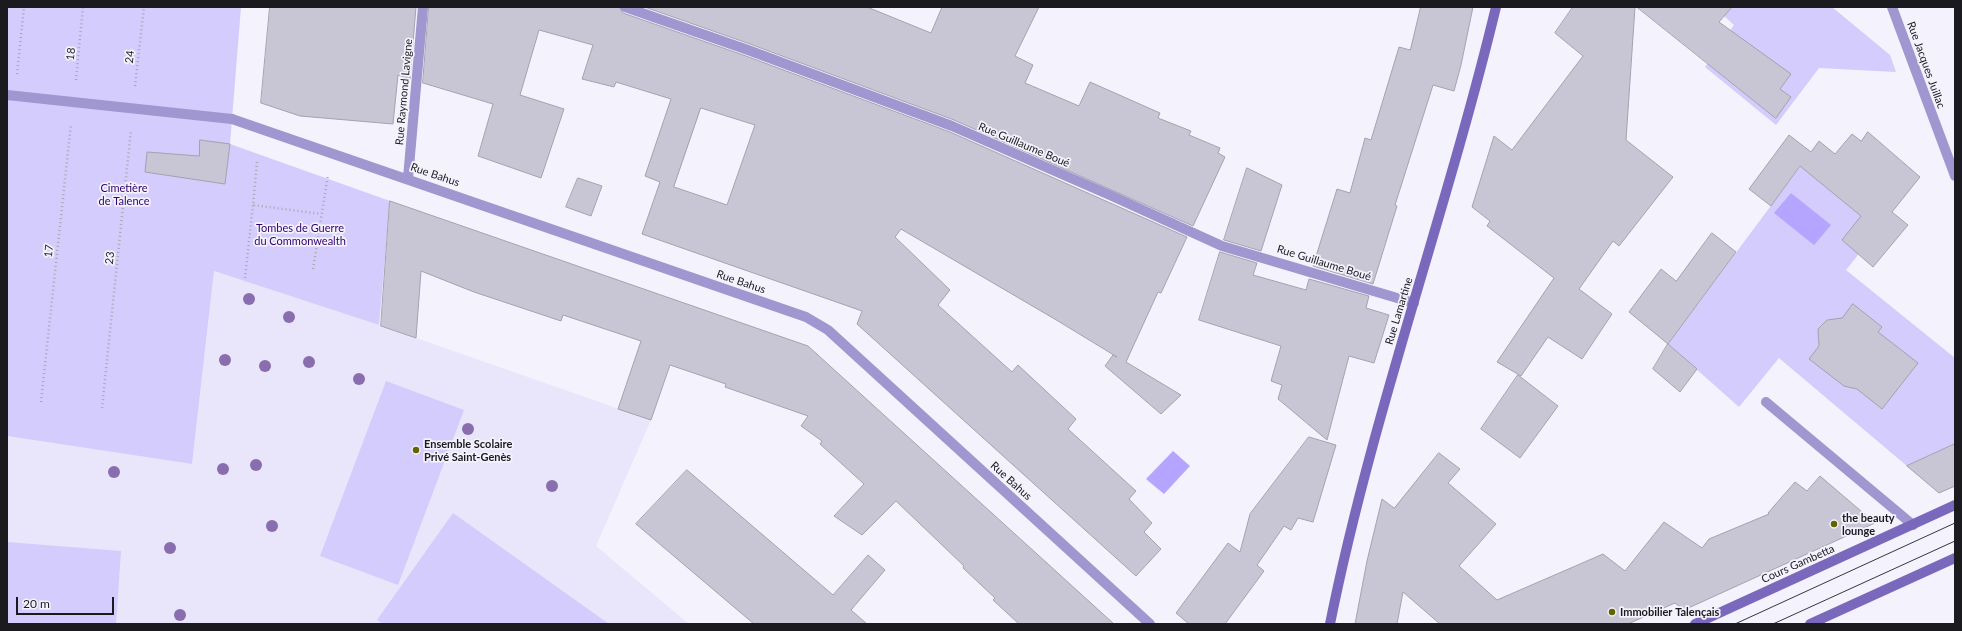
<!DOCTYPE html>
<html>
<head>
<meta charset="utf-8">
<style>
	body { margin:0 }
	#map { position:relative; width:1962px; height:631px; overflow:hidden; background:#f3f2fd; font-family:Lato,sans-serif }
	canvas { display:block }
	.frame { position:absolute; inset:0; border:8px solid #1b1a1f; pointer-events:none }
	.scale { position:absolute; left:16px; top:597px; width:98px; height:18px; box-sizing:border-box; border:2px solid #1b1a1f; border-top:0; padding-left:5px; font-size:12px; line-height:14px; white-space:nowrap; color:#1b1a1f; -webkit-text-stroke:3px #f3f2fd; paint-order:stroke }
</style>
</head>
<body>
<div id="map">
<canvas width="1962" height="631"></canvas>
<div class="frame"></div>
<div class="scale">20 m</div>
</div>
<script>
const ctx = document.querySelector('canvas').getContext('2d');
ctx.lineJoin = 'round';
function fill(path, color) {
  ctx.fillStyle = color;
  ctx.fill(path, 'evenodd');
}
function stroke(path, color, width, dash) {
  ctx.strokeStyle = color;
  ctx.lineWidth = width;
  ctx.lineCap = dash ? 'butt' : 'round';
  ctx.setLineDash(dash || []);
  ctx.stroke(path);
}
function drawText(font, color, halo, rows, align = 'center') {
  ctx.font = font + ' Lato,sans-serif';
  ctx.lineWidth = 3.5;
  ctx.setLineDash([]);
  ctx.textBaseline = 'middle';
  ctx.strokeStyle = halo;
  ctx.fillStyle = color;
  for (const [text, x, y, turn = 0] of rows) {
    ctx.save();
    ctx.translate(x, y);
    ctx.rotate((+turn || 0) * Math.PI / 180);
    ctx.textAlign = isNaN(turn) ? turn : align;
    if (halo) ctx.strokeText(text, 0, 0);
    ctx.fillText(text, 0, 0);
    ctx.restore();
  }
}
fill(new Path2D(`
	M214,271L379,325L651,420L596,546L689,624H7V436L192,464Z`), '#e9e6fb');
fill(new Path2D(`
	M7,7H241L230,144L390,201L379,325L214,271L192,464L7,436Z
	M1714,7H1832L1890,55L1896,72L1819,68L1776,125L1705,67L1734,25Z
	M1802,164L1892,212L1846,270L1955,358V486L1939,493L1779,358L1739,407L1668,344Z
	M386,381L464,410L398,585L320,556Z
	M453,513L609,624H383L377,620Z
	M7,542L121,551L116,624H7Z`), '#d3ccfc');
fill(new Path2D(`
	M1791,193L1831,225L1814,245L1774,213Z
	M1173,451L1190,466L1164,494L1146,479Z`), '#b5a5fe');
const building = new Path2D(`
	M270,7H416L410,79L398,75L393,124L300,116L261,103Z
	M429,7H619L623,13L746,56L950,132L1187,237L1161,293L1158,292L1126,362L1181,395L1161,414L1105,366L1113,355L1117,357L1058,321L901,229L895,237L950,290L938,305L1012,372L1018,365L1076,419L1068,429L1136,491L1129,499L1152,523L1144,532L1161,549L1136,576L857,324L862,311L642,234L660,182L645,176L671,99L616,82L614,87L582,79L593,45L539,30L520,95L564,109L541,178L478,156L493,104L423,83ZM701,108L755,125L727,205L674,187Z
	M645,7H867L931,33L942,7H1039L1015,56L1033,65L1025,83L1079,106L1090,82L1160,113L1158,118L1191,131L1189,135L1220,148L1218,153L1225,157L1193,226L954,120L750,44Z
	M1421,7H1473L1461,65L1454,91L1433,85L1395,205L1397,206L1373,284L1313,266L1337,189L1350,193L1365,138L1371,140L1399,47L1410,50Z
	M1573,7H1635L1626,140L1673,177L1619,246L1613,241L1579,289L1612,314L1582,359L1548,337L1521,376L1497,362L1554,278L1487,226L1490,221L1472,207L1494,136L1512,150L1583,56L1555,33Z
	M1637,7H1732L1719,22L1791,74L1780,89L1791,97L1776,118Z
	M1868,132L1920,177L1892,212L1908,225L1873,267L1842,240L1861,216L1800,166L1771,206L1749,189L1789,135L1811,152L1819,141L1835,154L1852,134L1861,141Z
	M200,140L230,144L225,184L145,172L147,152L199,156Z
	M1247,168L1282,185L1261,251L1224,240Z
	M578,178L602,186L591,216L566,207Z
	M390,201L808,346L1114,624H1019L993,600L995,598L963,568L964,566L896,501L862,535L834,516L864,484L820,444L822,441L801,426L808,416L725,387L726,384L670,365L651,420L618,409L641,341L563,315L561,321L474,292L421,271L416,338L381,326Z
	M1712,233L1736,252L1668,344L1629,312L1661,269L1676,281Z
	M1220,252L1257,263L1253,275L1306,290L1309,279L1369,296L1366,308L1389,315L1374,363L1349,356L1327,440L1278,399L1282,385L1271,381L1281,346L1199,320Z
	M1853,304L1882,327L1878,332L1918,363L1882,409L1857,389L1844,386L1809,359L1819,346L1818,329L1827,320L1842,318Z
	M1668,344L1697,369L1680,392L1653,369Z
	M1518,375L1558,406L1520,458L1481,429Z
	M1309,437L1336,445L1313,522L1298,518L1291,530L1284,526L1257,565L1264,571L1225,624H1189L1176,613L1228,543L1240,552L1250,514Z
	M1955,444V486L1939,493L1907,466Z
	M1439,453L1460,469L1448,483L1496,524L1459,566L1497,600L1603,554L1625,571L1664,522L1702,548L1709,539L1769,514L1768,513L1795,482L1807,491L1820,476L1875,523L1684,610L1675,603L1628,624H1440L1403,592L1397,624H1355L1367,561L1382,499L1394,508Z
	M687,470L833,595L868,555L885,570L851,610L867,624H754L636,524Z`);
fill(building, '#c8c6d4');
stroke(building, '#a3a2af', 1);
stroke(new Path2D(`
	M17,74L24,7
	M76,80L83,7
	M135,86L144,7
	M257,162L253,205L321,214
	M313,269L328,175
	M245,278L253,205
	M41,402L71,124
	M102,408L131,130`), '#a8a7b0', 2.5, [1, 3]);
stroke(new Path2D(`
	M7,95L232,119
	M1766,402L1913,525`), '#a096d0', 10);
stroke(new Path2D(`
	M625,7L748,50L952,126L1112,196L1222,246L1414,303
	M1892,7L1955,176
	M232,119L806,317L828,330L1150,624
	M408,178L423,7`), '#a096d0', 10);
stroke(new Path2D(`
	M1330,624C1372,415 1446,214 1496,7
	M1695,624L1955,505
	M1810,624L1955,558`), '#7a68bc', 10);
stroke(new Path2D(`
	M1735,624L1955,523
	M1773,624L1955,541`), '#37363c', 1);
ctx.fillStyle = '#886eae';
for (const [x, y] of [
	[249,299],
	[289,317],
	[225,360],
	[309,362],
	[265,366],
	[359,379],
	[468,429],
	[256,465],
	[223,469],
	[114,472],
	[552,486],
	[272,526],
	[170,548],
	[180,615]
]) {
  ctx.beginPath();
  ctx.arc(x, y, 6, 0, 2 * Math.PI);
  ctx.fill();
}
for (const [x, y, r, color] of [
	[416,450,4,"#616400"],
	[1834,524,4,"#616400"],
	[1612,612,4,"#616400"]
]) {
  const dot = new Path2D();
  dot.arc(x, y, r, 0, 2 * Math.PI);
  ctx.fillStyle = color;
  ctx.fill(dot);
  stroke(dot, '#f3f2fd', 1.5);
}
drawText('11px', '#1b1a1f', '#f3f2fd', [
	["18",71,54,-84],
	["24",130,57,-84],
	["Rue Jacques Juillac",1926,65,70],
	["Rue Raymond Lavigne",404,92,-85],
	["Rue Guillaume Boué",1024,145,23],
	["Rue Bahus",435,175,19],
	["17",49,251,-84],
	["23",110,258,-84],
	["Rue Guillaume Boué",1324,263,17],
	["Rue Bahus",741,282,19],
	["Rue Lamartine",1399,311,-73],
	["Rue Bahus",1011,481,42],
	["Cours Gambetta",1798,564,-24]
]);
drawText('11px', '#31026e', '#f3f2fd', [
	["Cimetière",124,188],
	["de Talence",124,201],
	["Tombes de Guerre",300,228],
	["du Commonwealth",300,241]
]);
drawText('bold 11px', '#1b1a1f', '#f3f2fd', [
	["Ensemble Scolaire",424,444],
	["Privé Saint-Genès",424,457],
	["the beauty",1842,518],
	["lounge",1842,531],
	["Immobilier Talençais",1620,612]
], 'left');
</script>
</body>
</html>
